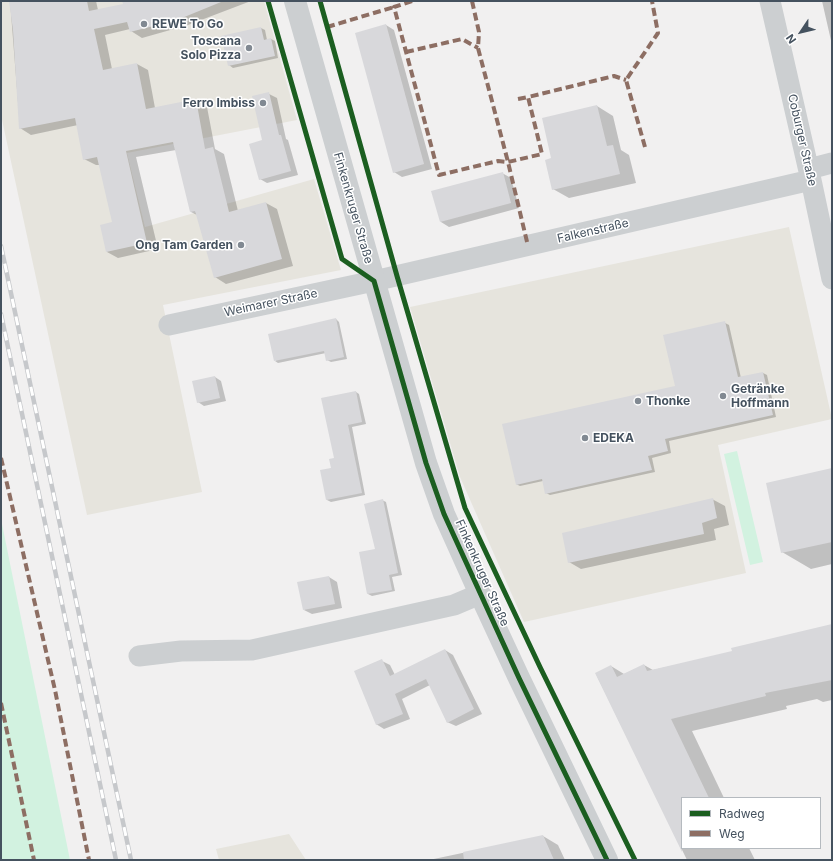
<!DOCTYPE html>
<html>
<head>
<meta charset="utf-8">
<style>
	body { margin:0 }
	#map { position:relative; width:833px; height:861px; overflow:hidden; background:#f1f0f0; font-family:Inter,sans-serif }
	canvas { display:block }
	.frame { position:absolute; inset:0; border:2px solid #45525f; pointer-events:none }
	.legend { position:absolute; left:681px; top:797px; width:140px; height:52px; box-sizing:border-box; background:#fff; border:1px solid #b5babf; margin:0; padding:5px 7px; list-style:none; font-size:12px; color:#45525f }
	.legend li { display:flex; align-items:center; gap:8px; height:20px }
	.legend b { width:20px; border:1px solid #b5babf }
	.north { position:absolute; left:781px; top:12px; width:40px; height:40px; -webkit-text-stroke:3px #fff; paint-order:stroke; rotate:235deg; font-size:11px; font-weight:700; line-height:16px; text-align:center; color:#45525f }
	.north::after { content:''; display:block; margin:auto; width:14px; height:18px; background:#45525f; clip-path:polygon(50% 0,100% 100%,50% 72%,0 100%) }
</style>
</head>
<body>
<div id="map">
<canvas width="833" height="861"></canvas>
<div class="frame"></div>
<ul class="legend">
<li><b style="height:5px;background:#1b5e20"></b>Radweg</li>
<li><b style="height:5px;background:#8d6e63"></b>Weg</li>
</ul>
<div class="north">N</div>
</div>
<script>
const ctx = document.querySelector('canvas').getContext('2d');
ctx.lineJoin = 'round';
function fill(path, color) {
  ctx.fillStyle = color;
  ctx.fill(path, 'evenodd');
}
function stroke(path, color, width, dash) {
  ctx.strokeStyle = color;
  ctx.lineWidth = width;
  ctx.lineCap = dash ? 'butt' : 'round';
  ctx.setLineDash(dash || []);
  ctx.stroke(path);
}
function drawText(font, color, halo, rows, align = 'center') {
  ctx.font = font + ' Inter,sans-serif';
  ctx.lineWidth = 3;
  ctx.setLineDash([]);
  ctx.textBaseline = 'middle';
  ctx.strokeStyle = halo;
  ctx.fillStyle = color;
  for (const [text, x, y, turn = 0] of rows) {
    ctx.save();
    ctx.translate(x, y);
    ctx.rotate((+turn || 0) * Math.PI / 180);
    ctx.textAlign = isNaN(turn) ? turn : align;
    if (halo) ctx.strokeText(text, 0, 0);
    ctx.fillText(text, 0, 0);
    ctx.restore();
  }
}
fill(new Path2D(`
	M1,1H264L297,120L127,153L145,227L314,179L341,270L163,305L202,492L87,515L1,115Z
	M789,227L832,419L718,445L746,573L524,622L460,477L410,307Z
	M289,834L306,860H219L216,849Z`), '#e6e4dd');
fill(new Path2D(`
	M737,451L763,562L750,565L724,454Z
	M1,519L70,860H1Z`), '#d2f2e0');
fill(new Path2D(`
	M10,1H96L98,10L124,5L123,1H251L188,25L142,38L131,31L130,29L105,35L112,69L137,64L148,70L155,108L196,100L207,107L215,149L224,154L238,211L266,203L277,209L293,266L226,284L215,277L197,215L191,212L176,150L136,157L158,249L118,258L107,252L114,223L100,165H96L84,159L78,125L31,135L20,128Z
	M822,1H832V45Z
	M386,25L394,30L432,169L402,177L394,172Z
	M261,28L265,30L267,40L271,39L275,41L278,58L233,68L229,65Z
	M269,94L277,98L286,139L288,140L298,175L267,183L260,179L263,141Z
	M597,106L613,116L621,150L629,155L636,183L569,198L553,189L552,159Z
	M502,173L511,178L519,208L449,227L441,222L433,192Z
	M336,319L339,322L347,359L331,362L327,360L326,353L278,363L275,361Z
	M725,323L729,325L741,378L763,373L767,375L776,417L669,441L671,453L652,458L655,472L550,495L546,493L543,481L520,486L516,484L676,387Z
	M215,377L221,381L226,401L204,406L198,402Z
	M356,392L359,394L366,424L352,427L365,495L331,502L327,500L332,468Z
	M832,469V564L811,569L782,552Z
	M712,499L725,506L729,525L714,529L716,540L581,569L569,562Z
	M382,500L386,502L402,575L392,577L395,591L372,596L368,594L376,550Z
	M329,577L337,582L342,608L312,614L304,610Z
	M832,625V700L823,702L817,699L786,706L787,709L692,731L724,798H682V848H749L755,860H687L596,674L611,666L624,674L644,665L653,670L733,652Z
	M445,650L453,655L482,714L456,726L447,722L430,685L402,699L410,719L384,729L376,724L382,661L390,665L395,675Z
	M543,836L558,845L565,860H429Z`), '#0003');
fill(new Path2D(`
	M9,1H87L89,11L123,4L122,1H221V2L177,20L130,32L127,22L94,29L103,70L137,63L146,109L196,99L205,149L213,147L229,212L266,202L282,259L214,278L195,211L190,212L173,142L126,151L147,243L106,252L100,225L112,222L97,157L83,160L75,118L19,129L13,30Z
	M386,24L424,164L393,173L355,33Z
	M261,27L264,40L271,38L275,56L228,66L221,36Z
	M269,92L279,135H281L291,171L259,180L249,144L262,140L252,96Z
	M597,105L607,146L613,145L620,174L552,190L545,160L551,158L542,118Z
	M503,172L511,203L440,222L431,191Z
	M336,318L344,357L326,361L324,351L274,361L268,334Z
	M725,321L738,377L763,372L773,415L665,439L668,451L648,456L652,470L545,494L542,479L516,485L502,424L675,386L663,335Z
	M215,376L220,398L197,403L192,381Z
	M356,391L362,422L348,425L362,493L326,500L320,470L331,468L329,459L334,458L321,398Z
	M832,468V542L781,553L766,483Z
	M713,498L717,518L702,523L704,534L568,563L562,533Z
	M383,499L398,573L389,575L392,590L367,594L359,552L375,549L364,504Z
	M329,576L335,604L303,610L297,582Z
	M832,624V680L765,693L766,696L671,719L709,798H682V852L595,673L611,665L617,677L644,664L647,671L732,651L731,648Z
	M445,649L474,709L447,723L426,679L395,694L403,714L376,725L354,671L382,659L390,676Z
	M543,835L554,860H464L463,852Z`), '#d8d8db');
stroke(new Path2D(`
	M770,1L811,180L832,279
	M809,169L832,163
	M169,325L374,281L811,180
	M139,656L181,651L252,650L454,605L480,594`), '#cccfd1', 21);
stroke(new Path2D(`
	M295,1L426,463L444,514L480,594L519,678L607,860`), '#cccfd1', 22);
const rail = new Path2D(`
	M1,246L131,860
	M1,314L116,860`);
stroke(rail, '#c6c8cb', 4.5);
stroke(rail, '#fff', 3, [9]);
stroke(new Path2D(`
	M412,1L394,7L439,175L498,161L508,162L542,154L528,97L614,76L626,80
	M472,1L479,32L478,48L508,162L528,246
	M327,27L394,7
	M406,52L462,39L478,48
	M518,99L528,97
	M645,147L626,80L658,33L652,1
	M1,458L55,690L89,860
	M1,703L34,860`), '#8d6e63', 4, [8, 4]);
stroke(new Path2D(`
	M268,1L342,259L374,281L426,463L444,514L519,678L607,860
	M320,1L397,276L465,508L540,667L635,860`), '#1b5e20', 5);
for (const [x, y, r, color] of [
	[144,24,4,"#818992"],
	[249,48,4,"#818992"],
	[263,103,4,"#818992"],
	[241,245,4,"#818992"],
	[723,396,4,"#818992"],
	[638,401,4,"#818992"],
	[585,438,4,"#818992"]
]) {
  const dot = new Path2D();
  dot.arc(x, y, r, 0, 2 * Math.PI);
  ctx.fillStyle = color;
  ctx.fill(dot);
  stroke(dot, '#fff', 1.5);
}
drawText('bold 12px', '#45525f', '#fff', [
	["REWE To Go",152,24],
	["Toscana",241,41,"right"],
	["Solo Pizza",241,55,"right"],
	["Ferro Imbiss",255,103,"right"],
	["Ong Tam Garden",233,245,"right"],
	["Getränke",731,389],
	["Hoffmann",731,403],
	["Thonke",646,401],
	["EDEKA",593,438]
], 'left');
drawText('12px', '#45525f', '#fff', [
	["Coburger Straße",802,140,77],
	["Finkenkruger Straße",353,208,74],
	["Falkenstraße",593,231,-13],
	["Weimarer Straße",271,303,-12],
	["Finkenkruger Straße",482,573,66]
]);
</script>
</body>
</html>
